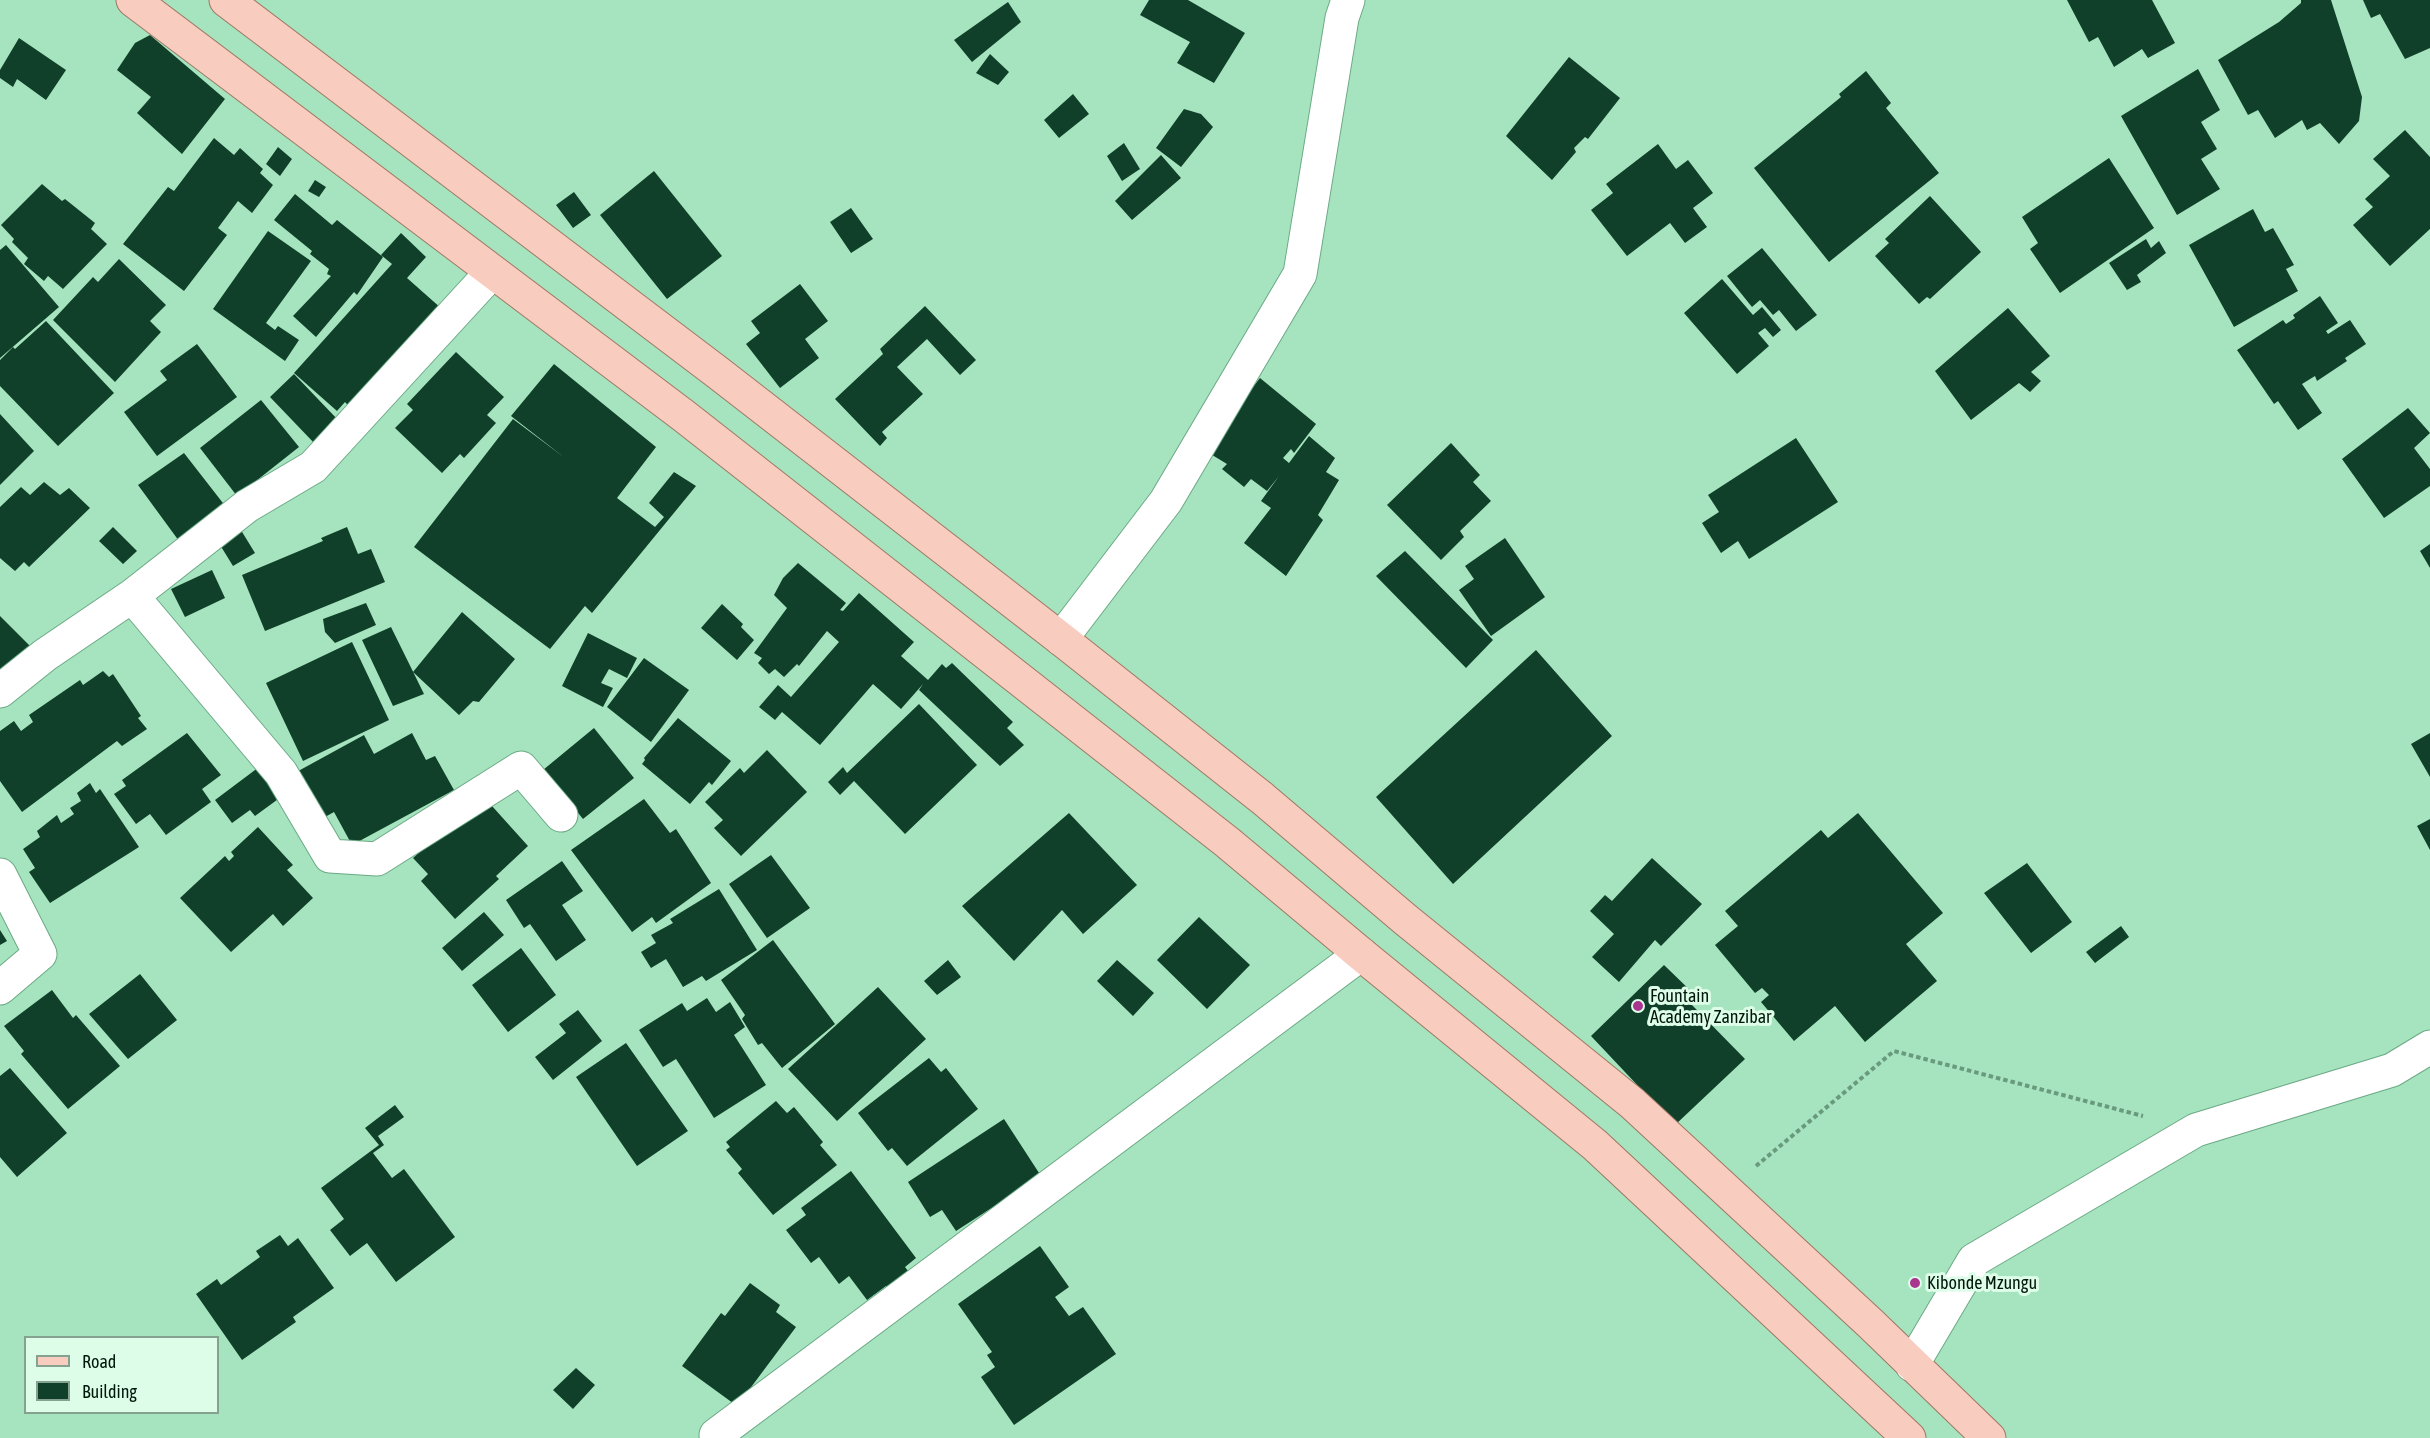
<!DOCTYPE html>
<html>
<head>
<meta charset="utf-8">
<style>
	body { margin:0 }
	#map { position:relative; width:2430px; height:1438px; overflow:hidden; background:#a5e4be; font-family:"Asap Condensed",sans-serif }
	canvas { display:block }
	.legend { position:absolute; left:24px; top:1336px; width:195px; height:78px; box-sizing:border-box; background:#defde9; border:2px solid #85a190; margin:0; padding:8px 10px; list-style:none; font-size:18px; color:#00170b }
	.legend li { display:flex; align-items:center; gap:12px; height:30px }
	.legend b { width:30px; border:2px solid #85a190 }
</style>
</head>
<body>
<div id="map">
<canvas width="2430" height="1438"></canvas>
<ul class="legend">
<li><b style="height:8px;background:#f8ccbe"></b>Road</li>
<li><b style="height:16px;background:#104029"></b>Building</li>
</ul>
</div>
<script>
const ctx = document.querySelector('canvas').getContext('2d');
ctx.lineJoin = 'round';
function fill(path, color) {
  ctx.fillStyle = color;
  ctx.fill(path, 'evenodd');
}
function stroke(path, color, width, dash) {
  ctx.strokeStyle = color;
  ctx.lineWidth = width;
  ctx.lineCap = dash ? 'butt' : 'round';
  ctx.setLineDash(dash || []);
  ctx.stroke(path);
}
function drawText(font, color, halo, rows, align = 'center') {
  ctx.font = font + ' "Asap Condensed",sans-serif';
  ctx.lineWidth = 6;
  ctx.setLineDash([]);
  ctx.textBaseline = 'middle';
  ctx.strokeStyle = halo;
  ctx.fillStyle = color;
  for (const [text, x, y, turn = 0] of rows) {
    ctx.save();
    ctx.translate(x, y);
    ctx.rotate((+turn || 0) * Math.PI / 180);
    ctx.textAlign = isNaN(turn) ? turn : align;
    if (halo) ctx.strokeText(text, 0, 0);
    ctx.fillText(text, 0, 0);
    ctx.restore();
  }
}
fill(new Path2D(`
	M1149,0H1188L1245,33L1214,83L1177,63L1190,42L1140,15Z
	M2067,0H2152L2175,43L2148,58L2142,49L2114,67L2098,37L2089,42Z
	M2301,0H2331L2362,97L2359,121L2339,144L2320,123L2307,130L2302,120L2275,138L2258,110L2248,115L2218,60L2279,22L2301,3Z
	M2363,0H2430V48L2405,59L2380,14L2371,18Z
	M1008,2L1021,22L972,62L954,40Z
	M150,35L225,99L182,154L137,113L151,97L117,70L135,43Z
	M19,38L66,70L46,100L17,79L13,87L0,78V70Z
	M990,54L1009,72L998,85L976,73Z
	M1569,57L1620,98L1588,139L1585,137L1574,148L1576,152L1552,180L1506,136Z
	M2198,69L2220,110L2201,122L2217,149L2201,159L2220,189L2177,215L2121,116Z
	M1866,71L1891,103L1886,108L1939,173L1829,262L1754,168L1841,97L1839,94Z
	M1073,94L1089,114L1059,138L1044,120Z
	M1184,109L1201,114L1213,127L1181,167L1156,148Z
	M2405,130L2430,157V229L2390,266L2353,225L2373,207L2365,199L2390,176L2373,159Z
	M214,138L234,155L240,148L263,169L260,173L273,185L252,213L238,201L218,228L227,235L184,291L123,244L168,187L174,191Z
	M1124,143L1140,169L1122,181L1107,156Z
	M1658,144L1676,169L1688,160L1713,193L1693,208L1707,227L1685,243L1670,223L1627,256L1591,210L1613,193L1606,184Z
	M278,147L292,159L280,176L266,164Z
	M1161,155L1181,178L1132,220L1115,201Z
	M2109,158L2154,228L2060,293L2030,249L2038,243L2022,217Z
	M654,171L722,256L667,299L600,215Z
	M315,180L326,187L319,197L308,191Z
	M42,184L62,201L65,199L95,223L91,229L107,244L63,289L48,276L44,281L24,264L28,258L12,242L14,239L1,225Z
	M574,192L591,215L573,228L556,205Z
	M295,194L332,225L337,220L383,257L357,295L354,292L316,337L293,316L331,276L327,274L329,269L310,254L312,251L274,220Z
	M1930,196L1981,252L1930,299L1927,297L1919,304L1875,256L1889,243L1885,239Z
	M851,208L873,239L851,253L830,222Z
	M2253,209L2265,232L2273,228L2294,265L2286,269L2298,291L2234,327L2189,245Z
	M268,231L311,261L266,323L275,330L278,326L299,340L285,361L213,309Z
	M401,233L426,257L407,278L442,309L352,410L345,402L337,411L294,373L392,264L381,255Z
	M2146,239L2151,248L2159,241L2166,253L2137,275L2141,282L2127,290L2109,263Z
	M6,245L59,307L0,358V250Z
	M1762,248L1817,315L1796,331L1779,310L1773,315L1760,300L1752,307L1727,276Z
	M119,259L166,305L150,321L161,332L115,382L53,320L93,277L98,282Z
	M1722,279L1753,315L1762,307L1781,330L1773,337L1765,328L1758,333L1769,346L1737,374L1684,313Z
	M800,284L828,321L805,339L819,358L780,388L746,344L760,333L751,321Z
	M2320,296L2338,323L2326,331L2328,334L2350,320L2366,344L2345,358L2347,361L2317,381L2315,376L2302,384L2322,413L2298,430L2278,401L2274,404L2237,350L2283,320L2286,324L2295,318L2293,315Z
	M925,306L976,360L960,375L927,339L897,367L923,394L882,432L887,438L880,446L835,399L883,354L880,349Z
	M2008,308L2050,356L2031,372L2041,381L2030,392L2019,383L1971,420L1935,371Z
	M46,321L114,393L58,446L0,386V360L13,347L15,349Z
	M197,344L237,397L157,456L124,412L167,380L160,371Z
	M456,352L504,397L487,415L496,423L464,458L460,454L442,473L395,428L413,410L407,404Z
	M554,364L656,447L617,498L655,527L664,517L649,503L674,472L696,486L592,613L585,606L550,649L414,547L513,419L565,458L511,416Z
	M294,374L340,422L316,445L270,397Z
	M1260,378L1316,424L1294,453L1291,449L1283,458L1289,463L1309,436L1335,458L1326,472L1339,480L1318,515L1323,520L1286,576L1244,543L1271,508L1261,501L1279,476L1267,491L1251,479L1244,487L1222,469L1227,464L1204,450Z
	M261,400L299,447L237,496L200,448Z
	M2408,408L2430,433L2414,448L2430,469V486L2384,518L2342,459Z
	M0,414L34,451L0,485Z
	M1796,438L1838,502L1749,559L1738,541L1721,553L1702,523L1719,512L1708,495Z
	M1451,443L1480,475L1473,482L1491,501L1460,531L1464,537L1441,560L1387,505Z
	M184,453L226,507L179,541L138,485Z
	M44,482L60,495L69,488L90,508L29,567L24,562L15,571L0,558V507L21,487L30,495Z
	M113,527L137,551L123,564L99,541Z
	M239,527L255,553L233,566L217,540Z
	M347,527L358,554L371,549L385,582L265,631L242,575L323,541L321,538Z
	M1505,538L1545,597L1491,636L1459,590L1474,579L1465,566Z
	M2430,544V568L2420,551Z
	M1405,551L1493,640L1466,668L1376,576Z
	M798,563L846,603L840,610L843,611L859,593L914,642L901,656L928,680L942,664L946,668L952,663L1013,722L1007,728L1024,745L1000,766L919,690L923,684L901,709L873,684L820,745L782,712L775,720L759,707L778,685L791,697L839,642L827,631L799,666L797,664L784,677L775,669L769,674L758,663L762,658L754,653L787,608L774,595L783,578Z
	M212,570L225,598L185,617L171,589Z
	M366,603L376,625L335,643L325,632L323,619Z
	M722,604L743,624L741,627L754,640L737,660L701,628Z
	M462,612L515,659L479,702L473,701L459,715L413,672Z
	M0,616L30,646L0,675Z
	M391,627L424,694L393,706L362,640Z
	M588,633L637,658L627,678L609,669L601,683L613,688L603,707L562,686Z
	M352,642L389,720L303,761L266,683Z
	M1536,650L1612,736L1453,884L1376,797Z
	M644,658L689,690L651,742L607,707Z
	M103,671L109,677L113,674L141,716L138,718L147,729L122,746L117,741L22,812L0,781V731L14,721L21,731L33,722L29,715L80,680L83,685Z
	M919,704L977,765L905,834L854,781L840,795L828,782L843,767L847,773Z
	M678,718L731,761L712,785L709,782L690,804L642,764L645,760L644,758Z
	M594,728L634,778L583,819L543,770Z
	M187,733L221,775L202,789L211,802L166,835L150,814L136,824L114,794L126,786L122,780Z
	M412,733L426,760L435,756L454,790L352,845L334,812L316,822L291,775L364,735L374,754Z
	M2430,733V777L2411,744Z
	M767,750L807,792L741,856L714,828L723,820L705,802L740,768L744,773Z
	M259,767L281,797L255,816L250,810L232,823L215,800Z
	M90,783L96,793L100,789L139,847L50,903L29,872L35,868L23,849L40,837L37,831L57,815L61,823L74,814L70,808L81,801L77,793Z
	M483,796L528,846L496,876L499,879L455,919L421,881L428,874L413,858Z
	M644,799L670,833L676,829L711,883L656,923L652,917L632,932L571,850Z
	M1069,813L1137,885L1083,934L1062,910L1014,961L962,906Z
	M1858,813L1943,913L1906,944L1937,981L1865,1042L1835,1006L1794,1041L1761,1002L1769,995L1762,988L1755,993L1715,945L1738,926L1725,911L1821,830L1828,838Z
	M2430,819V850L2417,826Z
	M258,827L293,865L287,870L313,898L283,926L273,914L231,952L180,898L225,856L229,861L234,856L231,852Z
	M771,855L810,908L767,938L729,884Z
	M1652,858L1702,904L1661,946L1655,940L1619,982L1592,957L1614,934L1590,911L1605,895L1612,901Z
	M562,861L583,891L562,905L586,940L556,961L530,924L524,928L506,900Z
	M2027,863L2072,922L2031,953L1984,893Z
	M719,889L757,950L706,981L702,976L683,987L666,959L651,968L641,952L656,943L651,935L673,923L670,919Z
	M484,912L504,935L462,971L442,948Z
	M1199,917L1250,965L1207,1009L1157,960Z
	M2121,926L2129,937L2095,963L2086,952Z
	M0,930L7,941L0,945Z
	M773,940L835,1024L782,1068L762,1043L758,1045L742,1019L745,1015L721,980Z
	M521,948L556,995L508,1032L472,985Z
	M948,960L961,977L937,995L924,981Z
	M1117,960L1154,993L1133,1016L1097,981Z
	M1664,965L1696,996L1691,1004L1745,1059L1675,1125L1591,1036Z
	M140,974L177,1020L128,1059L89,1014Z
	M878,987L926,1039L837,1121L788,1069Z
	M52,990L73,1018L76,1015L120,1066L68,1109L21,1054L24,1051L4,1026Z
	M707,998L716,1012L730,1002L745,1027L734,1035L766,1085L714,1118L676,1059L663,1067L639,1030L682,1003L687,1011Z
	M578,1010L602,1041L553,1080L535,1057L566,1033L559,1024Z
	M626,1043L688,1131L637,1166L576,1077Z
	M929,1058L941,1072L946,1068L978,1109L907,1166L892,1148L888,1151L858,1113Z
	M10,1068L67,1133L17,1177L0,1157V1076Z
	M776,1101L787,1113L794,1107L823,1142L820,1145L837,1165L773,1215L738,1173L742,1169L726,1150L730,1147L726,1142Z
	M395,1105L404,1117L378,1136L384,1145L373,1153L392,1178L404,1169L455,1237L396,1282L367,1243L350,1256L330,1230L344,1219L321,1188L379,1145L365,1128Z
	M1004,1119L1041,1176L956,1231L942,1210L930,1217L908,1182Z
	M851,1171L916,1258L905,1267L911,1275L890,1291L886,1286L867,1300L849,1276L839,1284L819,1257L811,1263L786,1230L806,1215L801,1208Z
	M280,1235L288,1246L298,1238L334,1288L293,1317L296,1322L242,1360L196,1294L217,1279L221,1285L260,1257L256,1251Z
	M1040,1246L1069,1287L1055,1297L1069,1316L1083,1307L1116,1354L1014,1425L981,1377L995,1367L987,1355L992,1352L958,1304Z
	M750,1283L780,1305L776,1312L796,1327L737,1406L682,1366L721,1313L725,1316Z
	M576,1368L595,1385L573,1409L553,1390Z`), '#104029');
const minor = new Path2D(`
	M132,596L247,506L313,467L492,272
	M1061,639L1166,501L1300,274L1342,18L1348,0
	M0,691L45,655L132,596L281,773L330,856L377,859L521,768L561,815
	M0,875L40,954L0,988
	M1912,1365L1974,1260L2196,1130L2392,1070L2430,1047
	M716,1435L1361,954`);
const primary = new Path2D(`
	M133,0L684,416L1227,842L1361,954L1595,1145L1909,1438
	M226,0L717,372L1061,639L1262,798L1406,920L1632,1103L1871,1324L1989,1438`);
stroke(minor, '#6ba985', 35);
stroke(primary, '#9f7763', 35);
stroke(new Path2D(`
	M1756,1166L1894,1051L2143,1116`), '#6a9a7e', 4, [4.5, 3]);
stroke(minor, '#fff', 33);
stroke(primary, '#f8ccbe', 33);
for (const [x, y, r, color] of [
	[1638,1006,6,"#a9358f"],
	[1915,1283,6,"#a9358f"]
]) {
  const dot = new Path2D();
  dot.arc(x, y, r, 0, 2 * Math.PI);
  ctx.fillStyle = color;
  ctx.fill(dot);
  stroke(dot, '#defde9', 2);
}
drawText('18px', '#00170b', '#defde9', [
	["Fountain",1650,996],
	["Academy Zanzibar",1650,1017],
	["Kibonde Mzungu",1927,1283]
], 'left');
</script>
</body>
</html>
